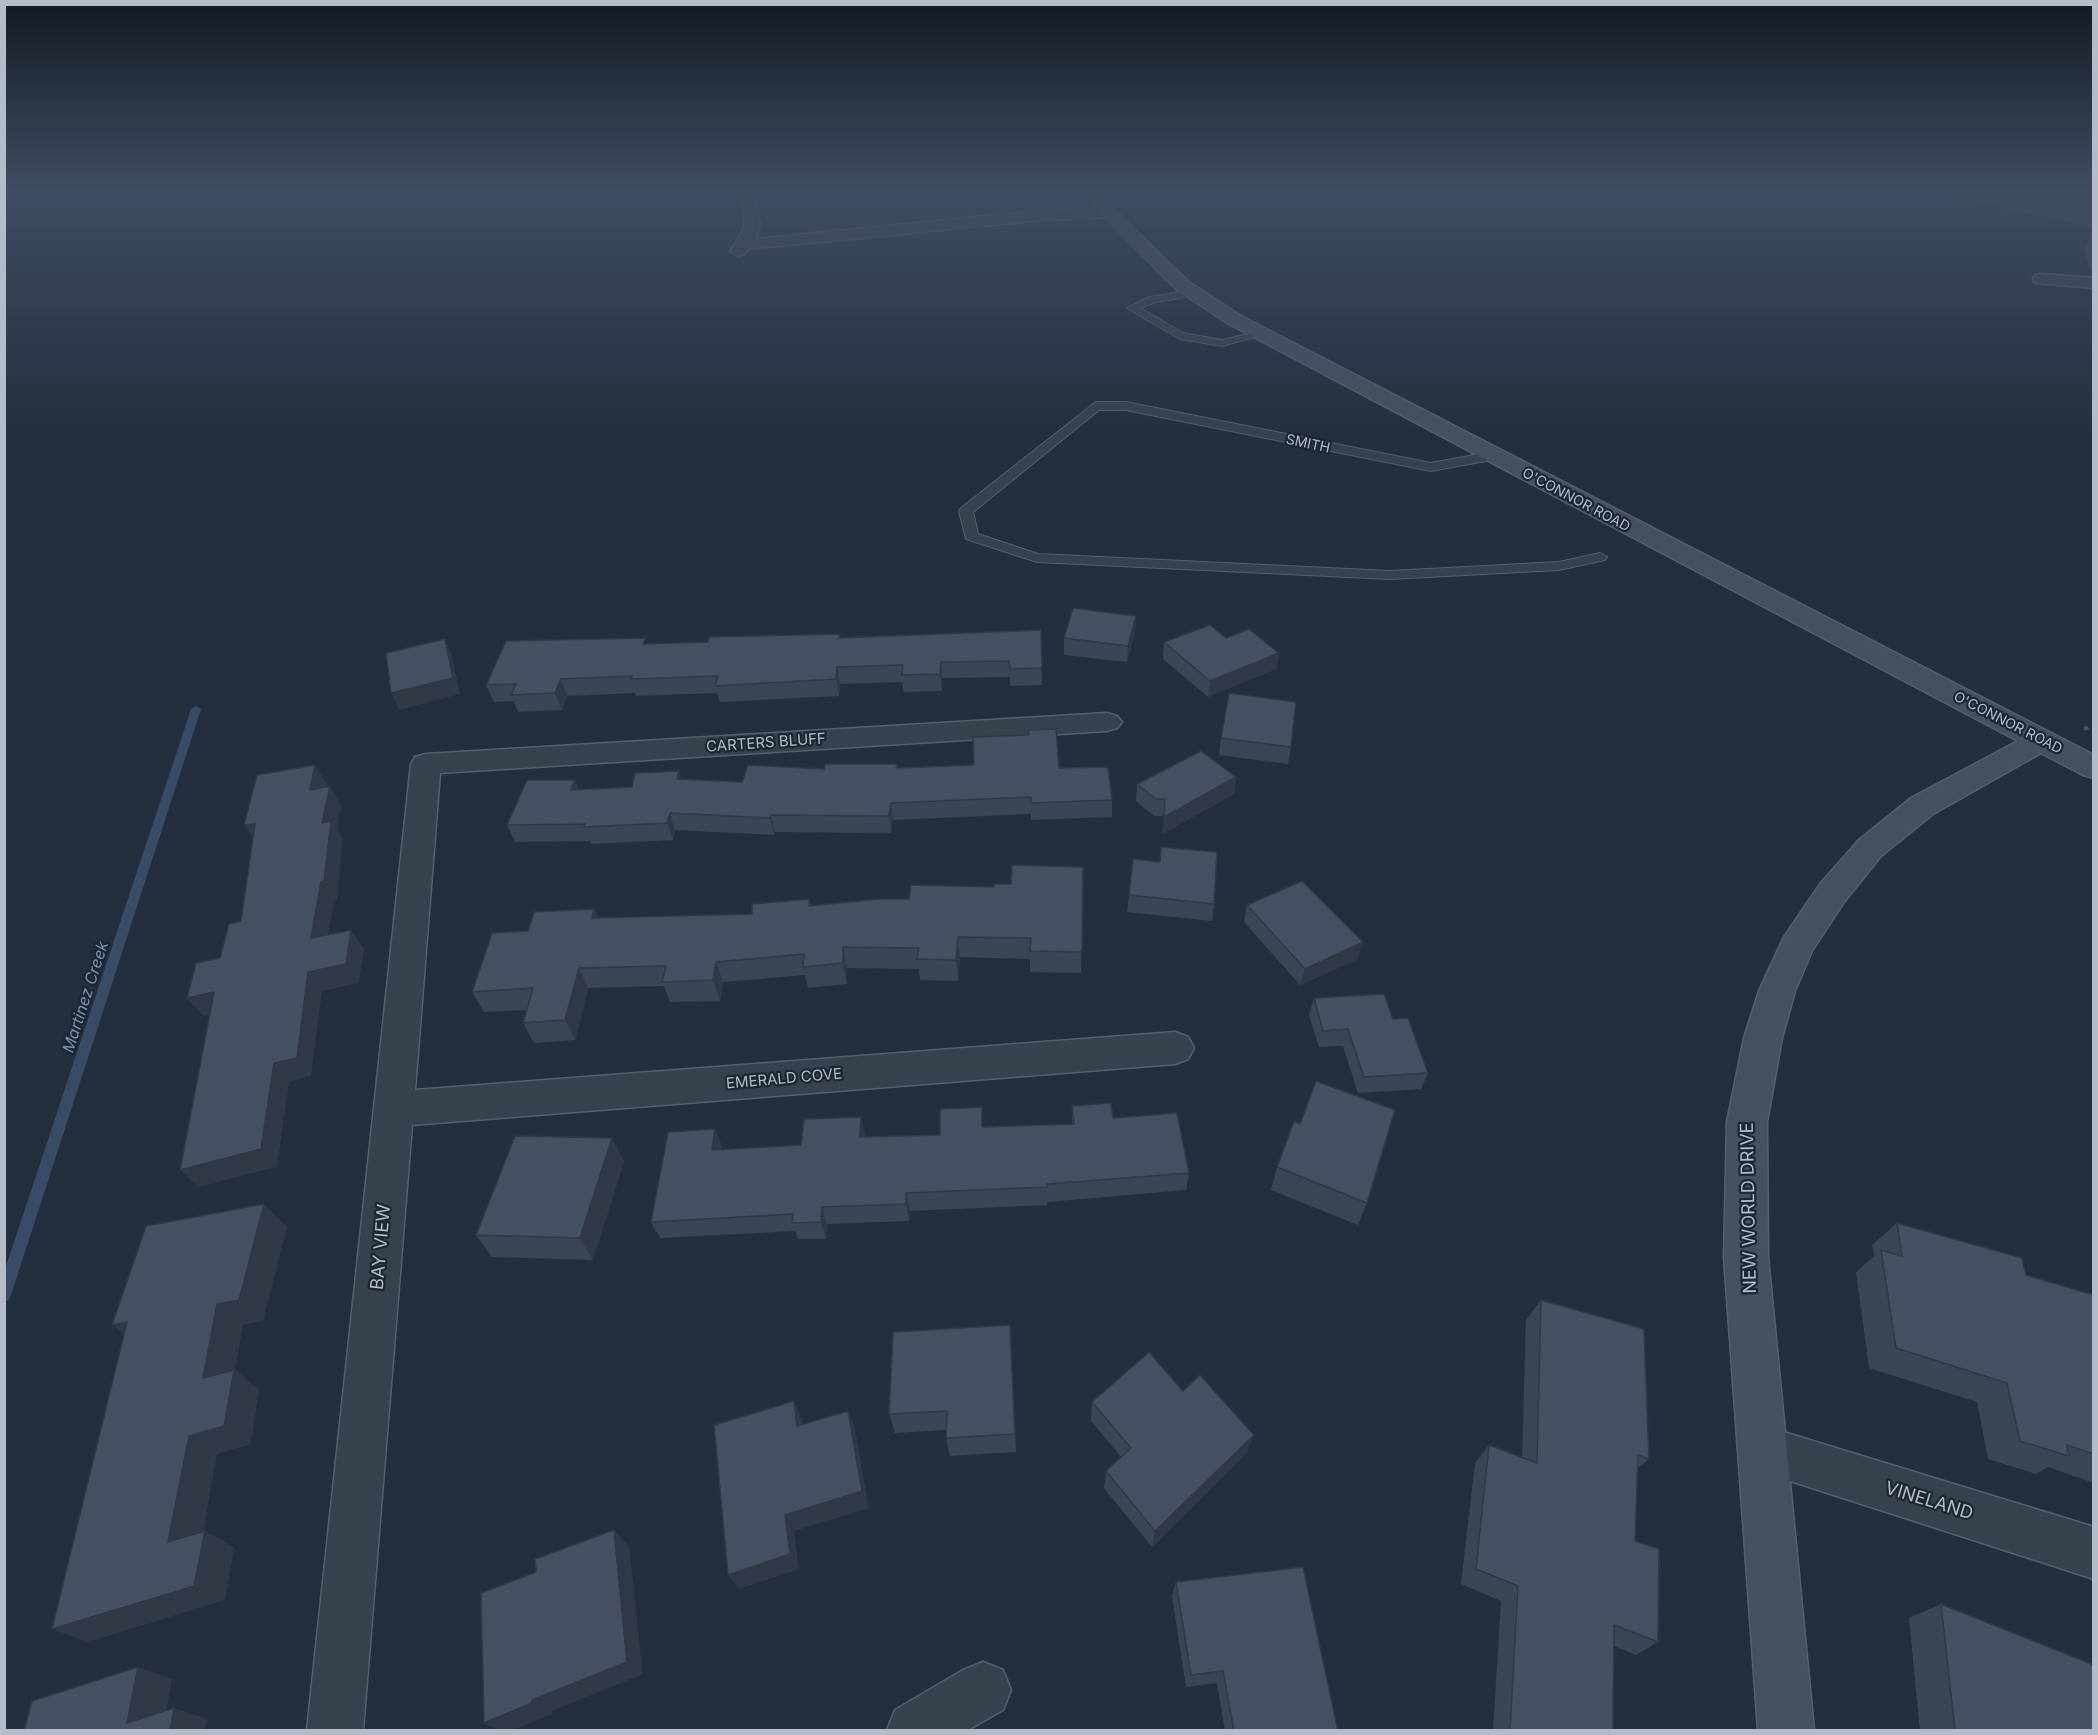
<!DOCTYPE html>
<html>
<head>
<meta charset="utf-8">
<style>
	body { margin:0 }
	#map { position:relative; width:2098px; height:1735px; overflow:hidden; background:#242f3e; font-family:Inter,sans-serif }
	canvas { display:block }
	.frame { position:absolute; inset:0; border:6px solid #b4bcc9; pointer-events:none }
</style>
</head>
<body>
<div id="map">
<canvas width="2098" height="1735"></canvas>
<div class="frame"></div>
</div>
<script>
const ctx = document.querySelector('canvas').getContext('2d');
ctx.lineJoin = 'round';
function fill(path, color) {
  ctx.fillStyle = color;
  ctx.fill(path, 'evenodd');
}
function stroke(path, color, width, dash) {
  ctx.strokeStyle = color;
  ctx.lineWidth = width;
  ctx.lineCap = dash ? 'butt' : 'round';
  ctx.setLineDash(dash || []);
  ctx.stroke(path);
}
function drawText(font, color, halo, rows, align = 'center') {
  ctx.font = font + ' Inter,sans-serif';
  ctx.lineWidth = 4.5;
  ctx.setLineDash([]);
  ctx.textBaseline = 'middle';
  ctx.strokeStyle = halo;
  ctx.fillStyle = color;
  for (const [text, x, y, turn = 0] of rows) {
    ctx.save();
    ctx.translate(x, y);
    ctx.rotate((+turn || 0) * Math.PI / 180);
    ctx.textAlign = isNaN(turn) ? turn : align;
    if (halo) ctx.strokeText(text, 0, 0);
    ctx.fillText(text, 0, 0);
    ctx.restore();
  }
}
fill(new Path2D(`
	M196,706L201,709L11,1295L9,1300L4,1302V1272L191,709Z`), '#394c67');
const lane = new Path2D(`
	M1193,290L1198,293L1197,295L1156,302L1140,308L1183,333L1222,340L1261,331L1266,334L1222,346L1180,339L1127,308L1150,297Z
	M1096,402H1126L1431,463L1491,452L1497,456L1491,460L1431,471L1126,410H1099L973,512L978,534L1038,554L1390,571L1559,562L1600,553L1607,557L1605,560L1559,570L1390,579L1037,562L966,539L959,511L961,508Z`);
const street = new Path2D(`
	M738,191H752L760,223L756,239L1034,211L1108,207L1116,212L1108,217L1034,221L748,249L744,254L738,256L730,251C750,224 746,222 738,191Z
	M2041,274L2094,278V288L2035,283L2033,279L2035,275Z
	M1107,713L1117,716L1122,722L1117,728L1107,731L440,773L415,1090L1175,1032L1188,1037L1194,1048L1188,1059L1175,1064L412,1125L363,1730H307L411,764L415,757L426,754Z
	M1764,1426L2094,1527V1579L1747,1467L1740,1450L1747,1433Z
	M983,1662L1003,1670L1011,1690L1003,1710L968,1730H887L895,1710L963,1670Z`);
const secondary = new Path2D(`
	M1080,191H1095L1189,282L1241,316L2094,755V778L2083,775L2041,753L1933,814L1881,856L1844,902L1812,951L1795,991L1782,1038L1767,1122L1768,1257L1814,1730H1758L1724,1257L1727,1122L1744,1038L1759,991L1784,937L1820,884L1859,840L1911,798L2018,741L1229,324L1177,290Z`);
stroke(lane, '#565f6c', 2);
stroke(street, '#565f6c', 3);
stroke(secondary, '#565f6c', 3);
stroke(new Path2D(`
	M2084,729L2094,726`), '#44595c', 4, [4.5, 4.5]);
fill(lane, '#38414e');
fill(street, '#38414e');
fill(secondary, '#465061');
fill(new Path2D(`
	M1927,191H2094V228Z
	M2092,236H2094V276H2092L2084,248Z
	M1136,616L1135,632L1127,662L1064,655V638Z
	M1041,630L1042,685L1010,686V677L942,678V691L904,692L902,682L840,684L839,696L720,702L717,693L636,696L635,693L567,696L562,710L518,712L514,701L494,702L486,685L647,644Z
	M1226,638L1279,653L1276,669L1208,697L1163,659L1164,642Z
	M1221,738L1291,747L1288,764L1219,755Z
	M897,768L1112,800V817L1031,820V814L893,820L891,833L775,832L774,835L675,830L673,840L591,844L590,841L515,842L507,825L575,780L579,790L632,787L681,779L742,782L824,769Z
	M1236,777L1234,794L1162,834L1164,816H1154L1136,801L1137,784Z
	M1160,862L1214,904L1212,921L1127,912L1129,895Z
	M1083,867L1081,973L1030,972V959L960,957L958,981L920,980L919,969L847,968V984L808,988L805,975L723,982L720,1001L670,1002L664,986L588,988L575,1040L534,1043L523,1023L527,1010L484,1012L472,992L528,931L594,909L598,918L752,914L809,899L811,905L909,899L1011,884Z
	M1247,905L1358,959L1300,985L1244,922Z
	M1314,998L1393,1019L1428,1073L1421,1089L1358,1093L1343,1046L1319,1047L1309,1015Z
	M1072,1106L1113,1118L1189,1173L1186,1190L1047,1202V1205L910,1211L909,1221L827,1224L826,1239H798L795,1231L660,1238L651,1222L715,1129L722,1147V1149L801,1145L861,1117L865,1137L940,1135L983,1127L1072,1124Z
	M624,1161L593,1260L492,1257L476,1235Z
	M1277,1167L1367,1203L1358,1225L1271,1190Z
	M1897,1223L2026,1275L2094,1295V1483L2048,1467L2036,1474L1988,1459L1977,1402L1869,1368L1856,1272L1874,1256L1872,1245Z
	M1541,1300L1649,1459L1638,1468L1635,1541L1658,1642L1636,1655L1614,1646L1613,1731H1493L1501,1601L1461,1584L1475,1463L1489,1445L1522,1457L1526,1320Z
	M1010,1325L1016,1452L950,1456L946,1438V1430L895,1433L889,1414Z
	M1183,1391L1247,1453L1152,1547L1104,1488L1106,1471L1121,1457L1091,1421L1092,1402Z
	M1176,1582L1338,1731H1225L1217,1683L1186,1687L1172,1596Z
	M1941,1604L2094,1731H1920L1909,1618Z`), '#3b4654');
fill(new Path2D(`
	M1136,616L1135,632L1127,662L1128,646Z
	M445,639L452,656L460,694L399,710L391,693Z
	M1279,653L1276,669L1208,697L1210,681Z
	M941,662L942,678V691L940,674Z
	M837,667L840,684L839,696L836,679Z
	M561,679L567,696L562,710L555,693Z
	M315,765L327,784L321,809L310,790Z
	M679,771L684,788L677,779Z
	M1236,777L1234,794L1162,834L1164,817Z
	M575,780L582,797L571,790Z
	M330,786L341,805L337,830L343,840L337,900L334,901L324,957L311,938L322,823Z
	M891,803L893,820L891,833L889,816Z
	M670,813L675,830L673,840L667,823Z
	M771,815L775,832L774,835L770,818Z
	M255,824L258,845L244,825Z
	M594,909L603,930L592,918Z
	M351,930L364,949L359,983L322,991L311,1076L289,1082L277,1167L198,1187L180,1170L274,1063L308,972Z
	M958,937L960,957L958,981L956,960Z
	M1363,942L1358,959L1300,985L1305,969Z
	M843,947L847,968V984L843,963Z
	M716,962L723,982L720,1001L713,980Z
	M579,968L588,988L575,1040L565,1020Z
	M214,992L230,1011L203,1016L187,998Z
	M861,1117L865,1135L864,1155L860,1137Z
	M715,1129L722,1147L719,1168L712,1150Z
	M612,1138L624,1161L593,1260L580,1238Z
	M906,1193L910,1211L909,1221L906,1204Z
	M264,1204L287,1227L263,1321L243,1325L235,1370L259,1389L251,1444L217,1454L199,1557L168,1542L189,1436L203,1378L217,1304Z
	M822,1207L827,1224L826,1239L821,1222Z
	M127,1322L141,1345L112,1325Z
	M794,1401L802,1420L806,1444L797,1426Z
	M848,1411L855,1429L869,1508L794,1531L799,1569L739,1589L728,1575L785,1515Z
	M1254,1435L1247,1453L1152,1547L1155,1531Z
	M614,1530L629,1546L643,1674L552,1711V1714L511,1731H500L484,1723L532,1700Z
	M205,1531L234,1547L225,1600L88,1642L52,1629Z
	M138,1667L172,1679L163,1731L127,1723Z
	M174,1708L207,1719L205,1731H170Z`), '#303945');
const building = new Path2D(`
	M1986,191H2094V214Z
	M1073,608L1136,616L1128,646L1064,638Z
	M1210,625L1226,638L1249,629L1279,653L1210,681L1164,642Z
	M1041,630L1042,668L1010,669L1009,661L941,662L940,674L902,675L903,665L837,667L836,679L715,686L718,676L631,679L632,676L561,679L555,693L511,695L516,684L486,685L506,641L645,638L643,644L708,642L709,637L840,634L839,638Z
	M445,639L453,678L391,693L386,653Z
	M1229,693L1296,702L1291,747L1221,738Z
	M1056,729L1059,768L1108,767L1112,800L1031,803V797L891,803L889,816L771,815L770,818L670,813L667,823L584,827L585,824L507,825L527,780H575L571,790L632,787L635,773L679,771L677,779L742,782L748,765L824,769L825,764H897L896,768L974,765L973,737L1029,735L1028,730Z
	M1201,751L1236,777L1164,817L1165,799H1156L1137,784Z
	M315,765L310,790L330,786L322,823L331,821L324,881L321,882L311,938L351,930L346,964L308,972L297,1058L274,1063L261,1149L180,1170L214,992L187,998L196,963L220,958L229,924L241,921L255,824L244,825L257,775Z
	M1161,847L1217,852L1214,904L1129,895L1133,859L1160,862Z
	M1012,865L1083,867L1082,952L1030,951L1031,938L958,937L956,960L917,959L919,948L843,947V963L803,967L804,954L716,962L713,980L662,982L666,966L579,968L565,1020L523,1023L533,988L472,992L492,933L528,931L534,912L594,909L592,918L752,914V904L809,899V906L879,899H909L911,885L994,887V884H1011Z
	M1302,881L1363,942L1305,969L1247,905Z
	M1384,994L1393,1019L1408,1018L1428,1073L1364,1077L1348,1029L1323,1031L1314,998Z
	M1316,1081L1395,1110L1367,1203L1277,1167L1294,1121L1300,1124Z
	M1111,1103L1113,1118L1177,1113L1189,1173L1047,1184V1187L906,1193V1204L822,1207L821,1222L792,1223L793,1214L651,1222L668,1132L715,1129L712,1150L801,1145L804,1119L861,1117L860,1137L940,1135V1109L982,1107V1127L1074,1124L1072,1106Z
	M515,1136L612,1138L580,1238L476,1235Z
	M264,1204L239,1300L217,1304L203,1378L234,1370L224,1426L189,1436L168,1542L205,1531L194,1586L52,1629L127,1322L112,1325L146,1226Z
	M1897,1223L2022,1258L2026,1275L2094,1295V1454L2067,1445L2069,1456L2020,1441L2007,1383L1896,1348L1881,1250L1902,1256Z
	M1541,1300L1644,1329L1649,1459L1638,1455L1635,1541L1659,1549L1658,1642L1614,1625L1613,1731H1510L1518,1586L1476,1569L1489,1445L1537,1463Z
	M1010,1325L1015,1434L946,1438L947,1411L889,1414L893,1332Z
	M1149,1352L1183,1391L1200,1375L1254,1435L1155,1531L1106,1471L1131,1448L1092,1402Z
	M794,1401L797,1426L848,1411L862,1491L785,1515L790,1554L728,1575L714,1425Z
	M614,1530L627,1662L532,1700V1703L484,1723L481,1593L536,1572L535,1559Z
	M1303,1567L1338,1731H1234L1223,1671L1191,1675L1176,1582Z
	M1941,1604L2094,1665V1731H1955Z
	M138,1667L127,1723L174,1708L170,1731H24L32,1701Z`);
fill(building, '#455162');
stroke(building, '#303945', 1.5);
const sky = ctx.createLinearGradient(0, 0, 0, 434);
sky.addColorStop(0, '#141a22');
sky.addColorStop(0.44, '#3f4d63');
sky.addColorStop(1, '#3f4d6300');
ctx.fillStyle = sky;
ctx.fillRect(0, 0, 2098, 434);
drawText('14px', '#b4bcc9', '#1d2633', [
	["SMITH",1308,444,12],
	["O'CONNOR ROAD",1576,500,28],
	["O'CONNOR ROAD",2008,723,27]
]);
drawText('15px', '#b4bcc9', '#1d2633', [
	["CARTERS BLUFF",766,743,-4],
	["EMERALD COVE",784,1079,-5]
]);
drawText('italic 16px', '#7c92b1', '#1d2633', [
	["Martinez Creek",86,997,-72]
]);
drawText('18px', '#b4bcc9', '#1d2633', [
	["NEW WORLD DRIVE",1749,1208,-91],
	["BAY VIEW",381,1247,-85],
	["VINELAND",1929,1501,17]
]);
</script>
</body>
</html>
